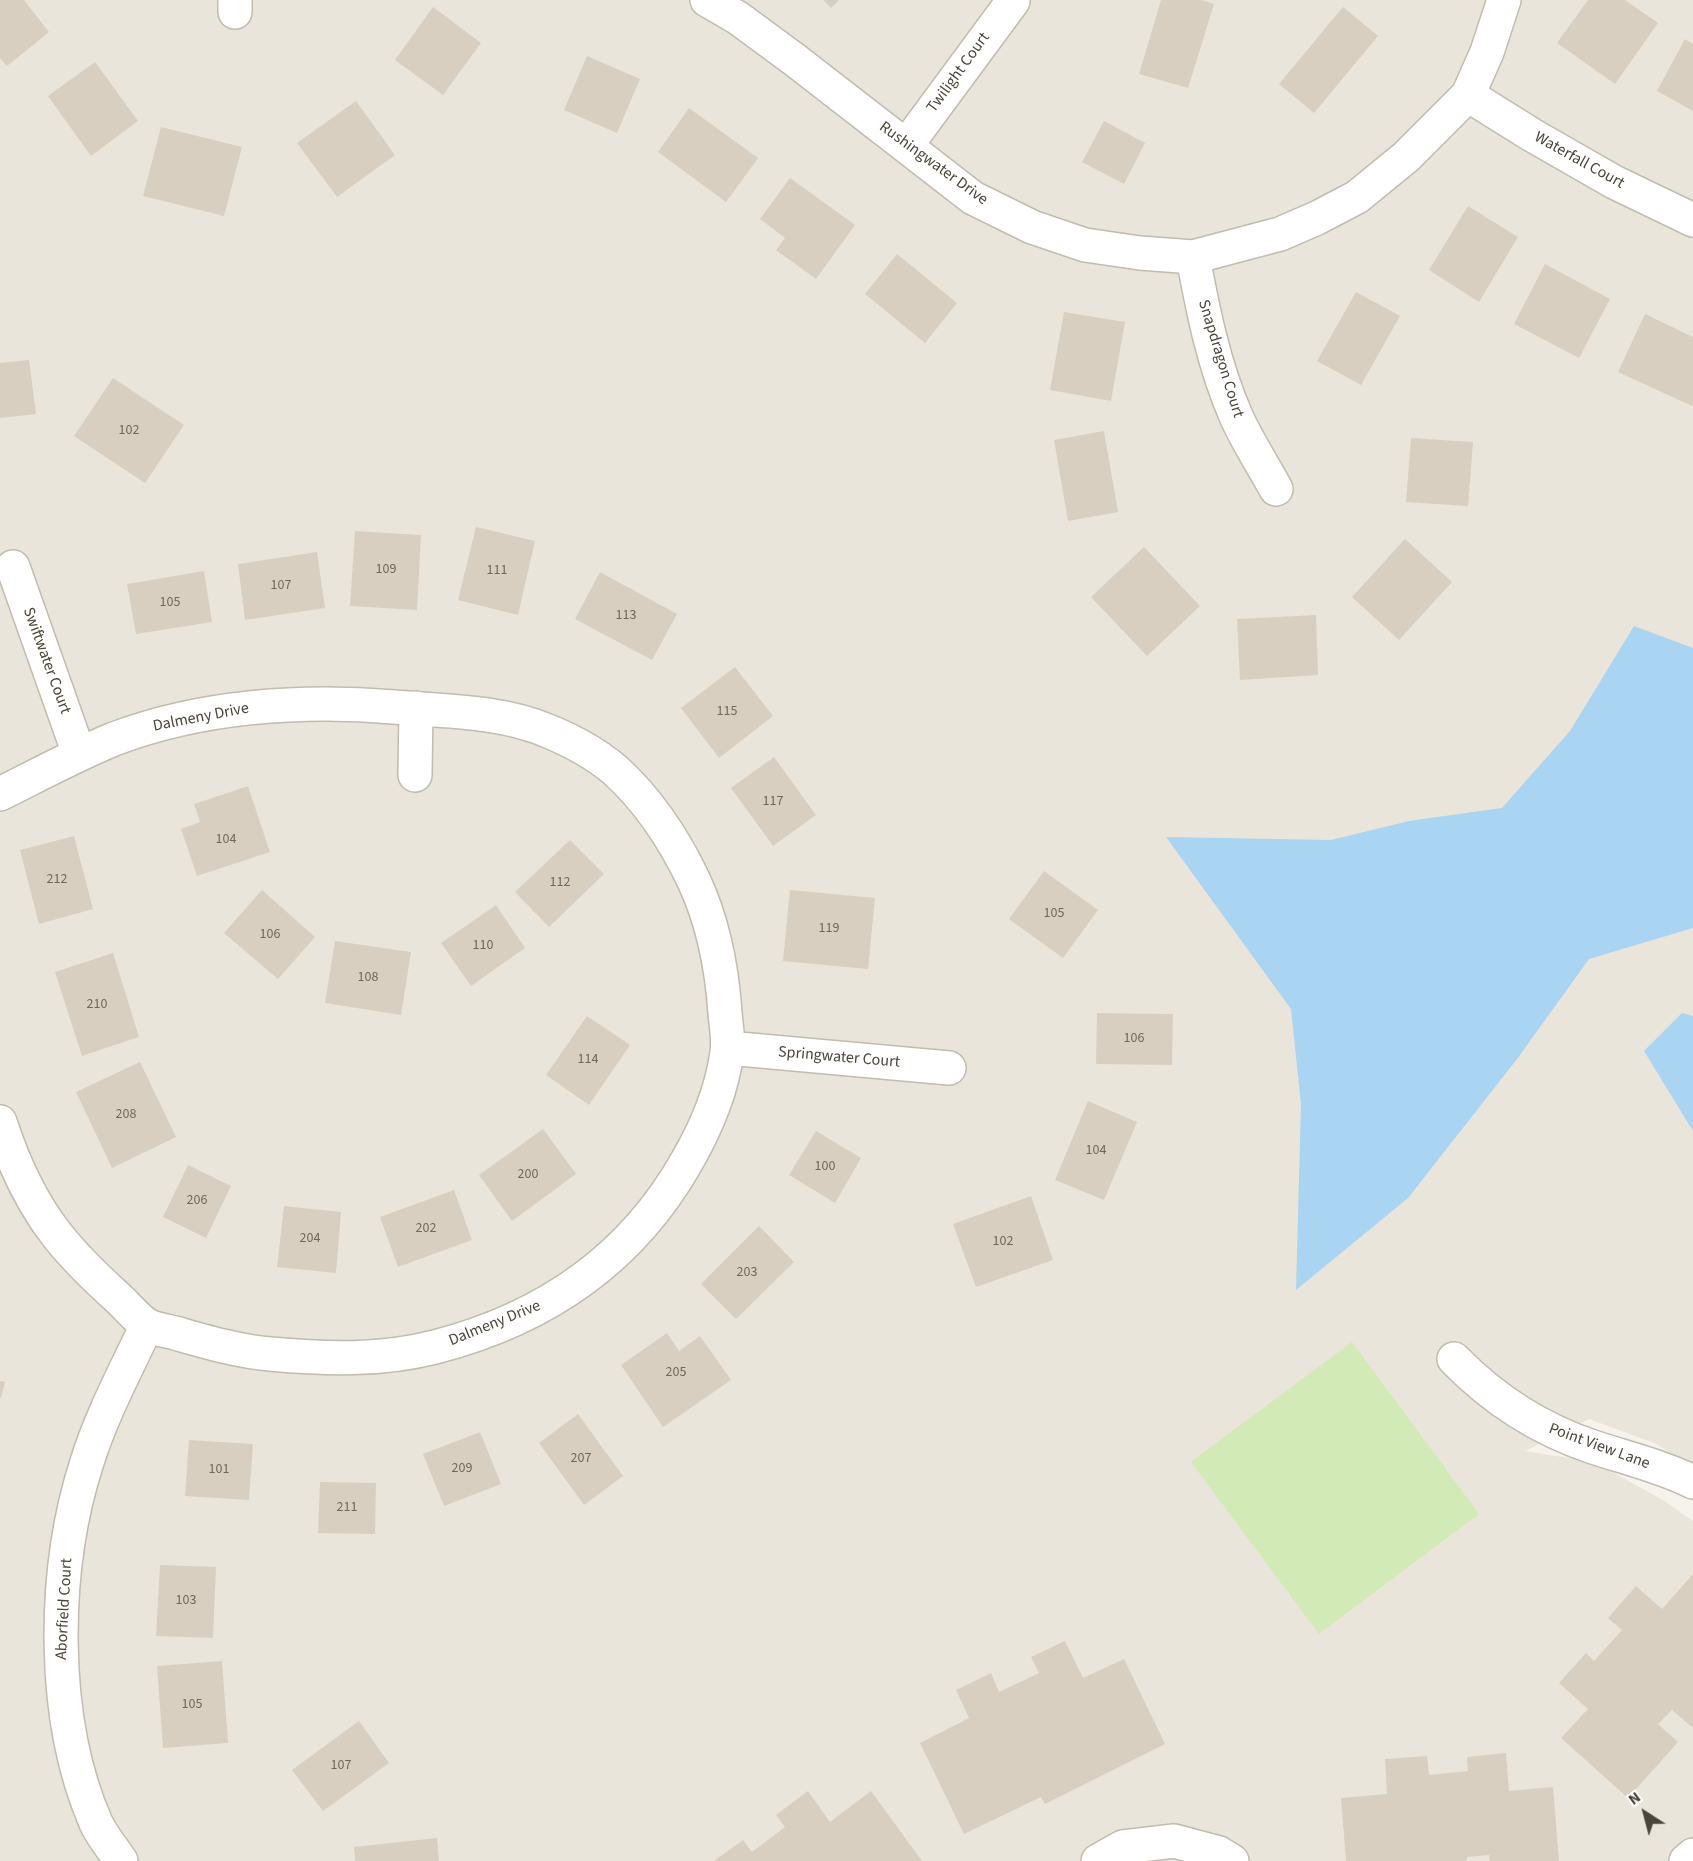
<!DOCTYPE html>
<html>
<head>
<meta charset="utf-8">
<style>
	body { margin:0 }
	#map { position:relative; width:1693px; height:1861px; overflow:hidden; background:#f6f3ec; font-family:"Source Sans 3",sans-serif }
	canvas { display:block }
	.north { position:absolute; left:1615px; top:1783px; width:60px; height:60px; -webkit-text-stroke:4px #fff; paint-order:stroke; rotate:324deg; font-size:16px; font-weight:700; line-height:24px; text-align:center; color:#4b4439 }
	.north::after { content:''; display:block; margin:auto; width:21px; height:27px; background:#4b4439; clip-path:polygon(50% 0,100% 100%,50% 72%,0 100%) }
</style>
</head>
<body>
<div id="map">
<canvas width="1693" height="1861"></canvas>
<div class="north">N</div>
</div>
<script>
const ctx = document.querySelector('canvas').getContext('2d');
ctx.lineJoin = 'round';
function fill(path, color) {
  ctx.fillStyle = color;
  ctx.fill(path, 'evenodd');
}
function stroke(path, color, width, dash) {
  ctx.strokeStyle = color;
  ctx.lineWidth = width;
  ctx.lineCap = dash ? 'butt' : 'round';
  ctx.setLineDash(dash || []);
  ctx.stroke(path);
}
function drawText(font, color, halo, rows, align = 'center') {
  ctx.font = font + ' "Source Sans 3",sans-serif';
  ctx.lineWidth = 4.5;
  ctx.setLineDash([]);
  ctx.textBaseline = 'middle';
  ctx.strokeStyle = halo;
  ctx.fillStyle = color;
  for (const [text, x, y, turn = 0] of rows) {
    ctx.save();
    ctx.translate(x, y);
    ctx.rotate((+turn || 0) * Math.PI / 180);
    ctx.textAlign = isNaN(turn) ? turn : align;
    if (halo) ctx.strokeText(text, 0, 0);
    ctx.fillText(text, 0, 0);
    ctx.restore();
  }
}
fill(new Path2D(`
	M0,0H1693V1466L1654,1443L1589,1419L1525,1451L1594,1462L1663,1500L1693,1521V1861H0Z`), '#eae5da');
fill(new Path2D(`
	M1352,1342L1479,1514L1319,1634L1191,1462Z`), '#d2eab5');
fill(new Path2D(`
	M1634,626L1693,648V928L1589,959L1517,1059L1408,1198L1296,1290L1301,1104L1291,1009L1166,837L1331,840L1409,821L1502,808L1570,731Z
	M1682,1013L1693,1016V1131L1644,1051Z`), '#a9d4f2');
fill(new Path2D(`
	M0,0H24L49,32L7,66L0,58Z
	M823,0H839L831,8Z
	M1161,0H1201L1214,4L1188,88L1139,74Z
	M1588,0H1625L1658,23L1615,84L1557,43Z
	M433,7L481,43L443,95L395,60Z
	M1343,7L1378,36L1314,113L1279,84Z
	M1685,39L1693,44V111L1657,91Z
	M587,56L640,79L617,133L564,110Z
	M95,62L138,121L91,156L48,96Z
	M356,101L395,155L337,197L297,143Z
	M689,108L758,158L726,202L658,152Z
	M1104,121L1145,143L1124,184L1082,162Z
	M161,127L242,147L224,216L143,196Z
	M790,178L855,225L816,279L776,250L785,238L760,219Z
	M1468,206L1518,237L1479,302L1429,270Z
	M897,254L957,303L925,343L865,294Z
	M1545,264L1610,299L1579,358L1514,324Z
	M1356,292L1400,316L1361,385L1317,361Z
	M1064,312L1125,322L1111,401L1050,390Z
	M1645,314L1693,337V403L1692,406L1618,372Z
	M29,360L36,414L0,418V363Z
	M113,378L184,425L145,483L74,436Z
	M1104,431L1118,512L1068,521L1054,440Z
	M1411,438L1473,442L1468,506L1406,502Z
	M476,527L535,541L518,615L458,600Z
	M355,531L421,535L417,610L350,606Z
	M1405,539L1452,582L1399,640L1352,597Z
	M1144,547L1200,606L1147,656L1091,597Z
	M317,552L325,608L245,620L238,564Z
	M204,571L212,622L136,634L127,584Z
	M600,572L677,614L652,660L575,619Z
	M1316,615L1318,675L1240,680L1237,619Z
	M735,667L773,716L719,758L681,708Z
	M774,757L816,815L773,846L731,788Z
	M248,786L270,852L197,876L181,829L200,822L194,804Z
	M74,836L93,909L39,924L20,850Z
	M570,840L604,874L549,927L515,892Z
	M1044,871L1098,910L1063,958L1009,919Z
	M262,890L315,937L278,979L224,933Z
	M790,890L875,898L868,969L783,961Z
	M496,905L525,948L471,986L441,943Z
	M335,941L411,952L401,1015L325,1003Z
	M113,953L139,1037L82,1056L55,972Z
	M1097,1013L1173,1014L1172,1065L1096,1064Z
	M587,1016L630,1045L589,1105L546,1075Z
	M140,1062L176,1137L112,1168L76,1092Z
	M1088,1101L1137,1122L1104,1200L1055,1180Z
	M543,1129L576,1174L512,1221L479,1175Z
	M816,1131L861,1158L835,1203L789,1175Z
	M188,1165L231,1186L206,1238L163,1217Z
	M454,1190L472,1240L398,1267L380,1217Z
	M1031,1196L1053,1260L976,1287L953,1224Z
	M284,1206L341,1212L336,1273L277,1267Z
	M759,1226L794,1262L736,1319L701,1284Z
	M667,1333L679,1351L700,1336L731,1380L663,1427L621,1365Z
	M0,1381L5,1382L1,1398H0Z
	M578,1414L623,1476L584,1505L539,1443Z
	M480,1432L501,1484L444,1506L423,1454Z
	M189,1440L253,1444L249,1500L185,1496Z
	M320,1482L376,1483L375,1534L318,1533Z
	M160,1565L216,1567L213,1638L156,1636Z
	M1693,1574V1728L1672,1710L1658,1724L1678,1742L1628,1798L1561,1738L1588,1709L1559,1683L1586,1653L1594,1661L1622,1630L1608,1618L1636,1586L1662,1609Z
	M1065,1641L1083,1678L1124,1659L1165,1744L1045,1804L1041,1797L964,1834L920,1743L969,1718L956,1690L991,1673L999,1692L1039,1673L1031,1657Z
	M222,1661L228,1743L163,1748L157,1666Z
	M359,1721L389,1763L323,1811L292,1770Z
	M1506,1753L1509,1791L1553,1787L1559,1861H1490L1489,1855L1467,1857V1861H1346L1341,1798L1387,1794L1385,1759L1427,1756L1429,1775L1468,1771L1467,1757Z
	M808,1791L830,1822L871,1791L922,1861H714L743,1840L752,1852L785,1827L776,1815Z
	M437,1838L439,1861H355L354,1847Z`), '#d8cfc1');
const minor = new Path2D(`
	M235,0V12
	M707,0L738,18L795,60L973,198L1032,227L1085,245L1140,253L1193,257L1280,234L1317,218L1357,197L1406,157L1468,95L1487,52L1504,0
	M1468,95L1532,135L1614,182L1693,220
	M906,146L1013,1
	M1193,257C1203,311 1214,366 1236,416C1247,441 1263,465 1276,489
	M13,567L79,754
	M415,775L416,708
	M0,794C38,775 75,755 114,739C201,706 302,699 394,707C443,711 502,711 548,731C570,740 596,754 615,770C648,800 675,841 694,881C713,922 722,968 725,1013C726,1026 729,1039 727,1052C722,1091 706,1128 687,1161C631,1260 544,1319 435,1347C381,1361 325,1359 270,1354C237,1351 207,1342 175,1333C167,1331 154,1329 147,1325C137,1319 127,1306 118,1298C97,1279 75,1258 57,1235C31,1202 13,1162 0,1122
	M728,1048L949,1068
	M1454,1359C1493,1399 1539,1429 1593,1447C1626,1458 1661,1466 1693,1482
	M121,1861C113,1849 102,1836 96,1823C50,1718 52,1570 87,1462C102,1414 126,1370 147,1325
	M1098,1861L1123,1847L1174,1841L1219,1853L1232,1861
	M1686,1861L1693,1855`);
stroke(minor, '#c2bbae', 36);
stroke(minor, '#fff', 33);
drawText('14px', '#6e675b', null, [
	["102",129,431],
	["109",386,570],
	["111",497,571],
	["107",281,586],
	["105",170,603],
	["113",626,616],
	["115",727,712],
	["117",773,802],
	["104",226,840],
	["212",57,880],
	["112",560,883],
	["105",1054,914],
	["119",829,929],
	["106",270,935],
	["110",483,946],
	["108",368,978],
	["210",97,1005],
	["106",1134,1039],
	["114",588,1060],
	["208",126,1115],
	["104",1096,1151],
	["100",825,1167],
	["200",528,1175],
	["206",197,1201],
	["202",426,1229],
	["204",310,1239],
	["102",1003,1242],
	["203",747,1273],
	["205",676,1373],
	["207",581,1459],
	["209",462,1469],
	["101",219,1470],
	["211",347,1508],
	["103",186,1601],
	["105",192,1705],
	["107",341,1766]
]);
drawText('16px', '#4b4439', '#fff', [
	["Twilight Court",959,73,-54],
	["Waterfall Court",1579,161,29],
	["Rushingwater Drive",933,164,36],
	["Snapdragon Court",1220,359,73],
	["Swiftwater Court",46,661,70],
	["Dalmeny Drive",201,718,-11],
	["Springwater Court",839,1058,5],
	["Dalmeny Drive",495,1324,-22],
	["Point View Lane",1599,1447,20],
	["Aborfield Court",65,1609,-87]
]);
</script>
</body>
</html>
